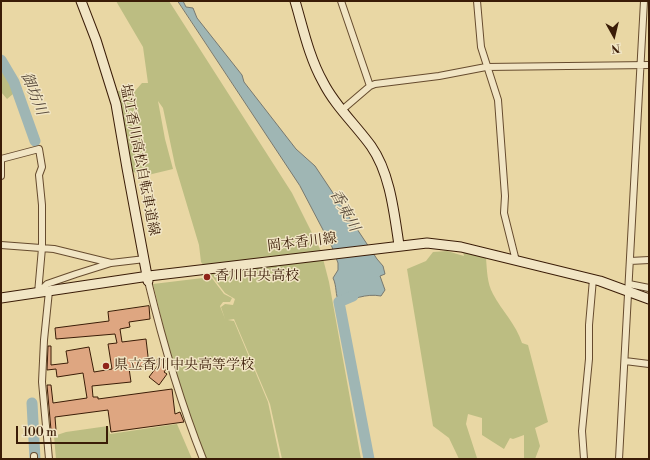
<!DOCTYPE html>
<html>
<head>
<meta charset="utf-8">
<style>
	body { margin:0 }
	#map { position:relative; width:650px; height:460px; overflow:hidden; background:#e9d7a4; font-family:"Libre Bodoni",serif }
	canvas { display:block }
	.frame { position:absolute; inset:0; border:2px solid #3a1c07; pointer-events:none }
	.north { position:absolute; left:594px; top:16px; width:40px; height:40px; -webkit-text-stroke:3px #f1e5c4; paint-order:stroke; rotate:172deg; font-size:11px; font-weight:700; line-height:16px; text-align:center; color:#3a1c07 }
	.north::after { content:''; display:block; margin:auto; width:14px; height:18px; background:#3a1c07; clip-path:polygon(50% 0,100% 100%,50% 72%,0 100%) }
	.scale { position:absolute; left:16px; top:426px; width:92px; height:18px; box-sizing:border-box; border:2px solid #3a1c07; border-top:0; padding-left:5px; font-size:12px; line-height:14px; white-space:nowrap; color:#3a1c07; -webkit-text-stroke:3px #f1e5c4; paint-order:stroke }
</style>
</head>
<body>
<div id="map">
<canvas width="650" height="460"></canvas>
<div class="frame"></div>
<div class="north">N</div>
<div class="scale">100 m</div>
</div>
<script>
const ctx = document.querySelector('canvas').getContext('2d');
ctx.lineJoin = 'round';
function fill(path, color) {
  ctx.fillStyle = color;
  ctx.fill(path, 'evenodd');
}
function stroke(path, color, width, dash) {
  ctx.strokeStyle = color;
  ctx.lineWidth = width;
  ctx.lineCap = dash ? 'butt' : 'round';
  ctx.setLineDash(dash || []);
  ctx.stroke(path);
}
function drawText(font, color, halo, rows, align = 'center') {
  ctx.font = font + ' "Libre Bodoni","Noto Serif JP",serif';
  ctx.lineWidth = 3;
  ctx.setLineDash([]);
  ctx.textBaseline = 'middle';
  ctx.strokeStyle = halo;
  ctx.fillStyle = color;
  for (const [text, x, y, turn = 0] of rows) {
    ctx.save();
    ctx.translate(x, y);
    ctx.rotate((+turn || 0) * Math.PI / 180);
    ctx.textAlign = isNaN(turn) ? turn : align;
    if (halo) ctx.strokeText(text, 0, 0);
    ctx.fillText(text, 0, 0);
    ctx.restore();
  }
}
fill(new Path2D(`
	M116,1H169L292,193L321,251L329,282L361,459H282L270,404L234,319L228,320L234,321L268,402L280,459H205C182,402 167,343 153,284L211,277L224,294L232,298L230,302H223L220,306L225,319L221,307L225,304L233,305L235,299L225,293L201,262L199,245L175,165L163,108L158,101L165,139L173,169L148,175L133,172L117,91H135L142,83H148L143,47Z
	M1,64L12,84L13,94L7,99L1,92Z
	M447,251L464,256L463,252L486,258C487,270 487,283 493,294C502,311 516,324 522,343L528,345L548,422L535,428L540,446L535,459H524V435L513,439L510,438L504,449L482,435V418L468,414L466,424L477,458L459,459L449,438L433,426L407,269L426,261L433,252Z
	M177,424L192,459H56L54,436L66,432L108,426L110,434Z`), '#bcbd82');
const water = new Path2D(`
	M178,1H183L186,7L193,8L197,18L242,75L244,82L296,149L315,166L377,259L383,266L385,274L380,276L385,290L381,296C365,293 354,300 339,302C335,295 337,286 333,278L338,270V263L332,247L300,186Z`);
fill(water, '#9fb6b4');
stroke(water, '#77786f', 1);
stroke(new Path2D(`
	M1,60L14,82L35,141
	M353,296L339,302L369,459
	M32,403L35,459`), '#9fb6b4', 11);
const building = new Path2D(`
	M149,306L150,319L129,322L130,327L120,329L122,342L146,339L149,365L129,368L131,382L92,386L93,397H98V399L172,389L175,414L180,412L184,422L111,432L108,410L55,417L56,430H51L47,385H51L53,403L87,398L83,373L57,377L56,369L47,370L48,346H51V365L68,363L66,351L89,347L94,372L112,369L108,344L117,343L115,334L56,339L55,328L109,321L108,312Z
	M159,358L165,362L163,366L167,368L164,372L167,374L159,385L149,377L159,364L153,365Z`);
fill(building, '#dea681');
stroke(building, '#3a1c07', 1);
const street = new Path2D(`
	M341,1L370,86
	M477,1L481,47L498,100L505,196L504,213L516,261
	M342,110L370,86L375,84L439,76L486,67L649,65
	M1,176V159L39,149L42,167L39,175L42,205V248L38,293
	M1,245L54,249L111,263
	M630,261L649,260
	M148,281C163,343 179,399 203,459
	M629,284L649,288
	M49,291L44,340L42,382L49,459
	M38,293L47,284L76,274L111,263L145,259
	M625,361L649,364
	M34,459V456
	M584,459L582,431L589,359V325L593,279
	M619,459L644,1`);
const secondary = new Path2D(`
	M81,1L96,40L116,104L127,168L148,281
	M295,1C303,28 309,57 323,82C335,106 355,124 371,146C390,173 394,212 399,245
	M1,298L149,276L427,243L461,247L600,281L649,299`);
stroke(street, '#664b2e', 8);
stroke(secondary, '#3a1c07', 11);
stroke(street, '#f1e5c4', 6);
stroke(secondary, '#f1e5c4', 9);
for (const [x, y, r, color] of [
	[207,277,4,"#8f2418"],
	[106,366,4,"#8f2418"]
]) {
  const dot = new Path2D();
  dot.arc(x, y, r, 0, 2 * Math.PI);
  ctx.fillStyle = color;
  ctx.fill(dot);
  stroke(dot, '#f1e5c4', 1.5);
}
drawText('14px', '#3a1c07', '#f1e5c4', [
	["塩江香川高松自転車道線",139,160,79],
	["岡本香川線",302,243,-7]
]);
drawText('14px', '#3a1c07', '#f1e5c4', [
	["香川中央高校",215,277],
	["県立香川中央高等学校",114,366]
], 'left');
drawText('italic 15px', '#584a3b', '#f1e5c4', [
	["御坊川",33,94,68],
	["香東川",344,211,61]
]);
</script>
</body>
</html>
